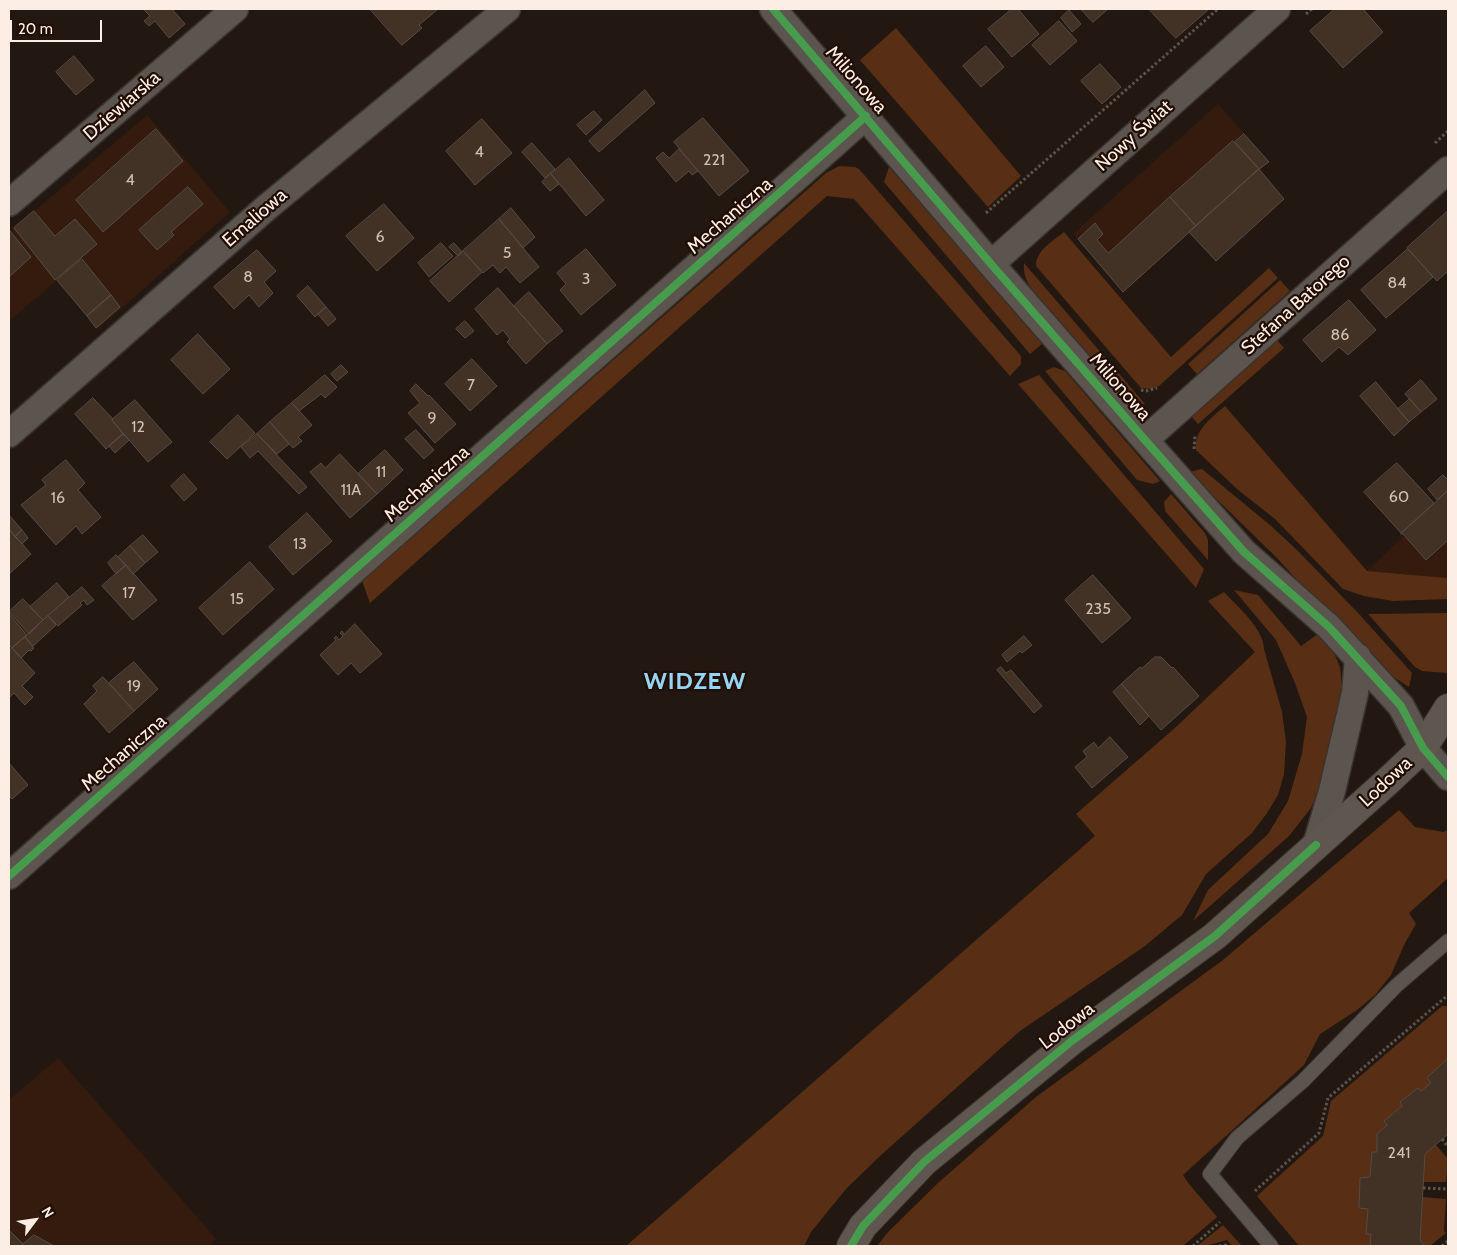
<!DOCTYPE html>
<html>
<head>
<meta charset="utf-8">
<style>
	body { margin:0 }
	#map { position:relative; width:1457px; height:1255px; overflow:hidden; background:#231811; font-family:Cabin,sans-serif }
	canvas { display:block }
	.frame { position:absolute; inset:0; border:10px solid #fcede5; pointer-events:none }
	.north { position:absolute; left:10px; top:1195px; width:50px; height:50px; -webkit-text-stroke:4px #200d03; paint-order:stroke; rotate:59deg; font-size:14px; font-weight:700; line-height:20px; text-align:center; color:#fcede5 }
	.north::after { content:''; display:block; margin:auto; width:18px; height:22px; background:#fcede5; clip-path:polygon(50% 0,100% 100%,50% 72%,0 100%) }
	.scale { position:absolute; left:10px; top:20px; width:92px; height:22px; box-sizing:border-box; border:2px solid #fcede5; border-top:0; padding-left:6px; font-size:15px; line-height:18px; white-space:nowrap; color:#fcede5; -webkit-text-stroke:4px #200d03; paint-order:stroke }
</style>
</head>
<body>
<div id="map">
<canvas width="1457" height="1255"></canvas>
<div class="frame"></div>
<div class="north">N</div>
<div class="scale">20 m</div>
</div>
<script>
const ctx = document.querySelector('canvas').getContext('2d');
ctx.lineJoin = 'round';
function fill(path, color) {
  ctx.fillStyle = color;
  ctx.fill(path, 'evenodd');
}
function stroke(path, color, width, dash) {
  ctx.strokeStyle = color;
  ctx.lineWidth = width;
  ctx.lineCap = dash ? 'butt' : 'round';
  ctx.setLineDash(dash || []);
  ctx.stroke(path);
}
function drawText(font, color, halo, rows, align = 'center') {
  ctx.font = font + ' Cabin,sans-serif';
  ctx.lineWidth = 4.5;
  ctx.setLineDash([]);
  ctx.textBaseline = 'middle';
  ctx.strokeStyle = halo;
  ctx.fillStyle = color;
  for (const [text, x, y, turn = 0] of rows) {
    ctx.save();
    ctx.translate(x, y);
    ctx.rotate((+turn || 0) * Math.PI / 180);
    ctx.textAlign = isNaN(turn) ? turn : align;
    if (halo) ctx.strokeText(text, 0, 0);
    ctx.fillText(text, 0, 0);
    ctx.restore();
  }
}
fill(new Path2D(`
	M1218,104L1269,162L1123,292L1073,234Z
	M147,115L230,212L98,329L56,281L9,321V233Z
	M1448,493V578L1367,571Z
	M58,1058L216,1239L208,1246H9V1100Z`), '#341b0d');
fill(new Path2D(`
	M896,28L1021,176L988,207L860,60Z
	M839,166L855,167L859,169L1021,356V364L1010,376L854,199L827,196L370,603L362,581L826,173Z
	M889,167L1042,344L1030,354L884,182Z
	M1064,232L1171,357L1269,268L1278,278L1159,386L1152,389L1141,388L1036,266C1036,250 1053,241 1064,232Z
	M1024,263L1145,404C1136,405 1132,403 1126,397L1034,292C1027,283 1023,275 1024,263Z
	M1280,280L1290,291L1197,374L1188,364Z
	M1277,340L1284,348L1198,424L1191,416Z
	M1054,367L1065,371L1160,481L1153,484L1137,480L1045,371Z
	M1039,375L1204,569L1196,588L1018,384Z
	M1225,406L1367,571L1448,578V599L1393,601L1364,596L1343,589L1275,519L1237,489L1196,450C1194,430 1211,418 1225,406Z
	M1202,469L1270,525L1298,551L1360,615L1412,673L1409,687L1386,672L1316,601L1277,558L1189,472Z
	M1171,494L1205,533L1208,540V560L1165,511L1164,502Z
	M1234,590L1258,595L1301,646L1318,634L1332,648L1340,667L1342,686L1338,713L1317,794L1311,808L1289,836L1193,921L1208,890L1268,834L1288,801L1302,754L1307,717L1295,683L1276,640Z
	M1224,592C1237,606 1264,629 1264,649L1282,712L1286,742L1284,774L1278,795L1267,813L1252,833L1206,874L1182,915L1145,946L1020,1031L880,1156L846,1189L811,1232L804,1246H626L1095,836L1076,814L1176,727L1255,652L1208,601Z
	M1448,613V672L1447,673L1422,671L1415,667L1368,614Z
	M1399,810L1415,827L1443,832L1448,830V878L1409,913L1416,924L1405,943L1391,975L1375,995L1357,1010L1320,1034L1304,1065L1183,1175L1189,1184L1217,1217L1183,1246H877L889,1231L938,1183L1036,1097L1223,960Z
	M1442,1006H1448V1059L1427,1078L1431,1083L1421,1091L1418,1088L1400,1102L1402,1106L1384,1121L1387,1125L1377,1134V1152H1372L1370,1177L1360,1178L1359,1208L1368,1209L1366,1233L1371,1234L1370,1246H1299L1257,1196L1323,1136L1331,1101Z
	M1436,1145L1448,1159L1446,1182H1423L1425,1154Z
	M1423,1197L1446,1199L1444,1231L1446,1233L1430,1246H1425L1420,1240Z
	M1223,1225L1242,1246H1232L1227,1240L1205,1246H1197Z`), '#582e14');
const building = new Path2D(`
	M146,9H172L185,24L169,38L155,21L149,26L144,21L150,16L144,10Z
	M370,9H438L419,25L422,28L402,45Z
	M1012,9H1018L1039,34L1012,57L988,29Z
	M1081,9H1108L1093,22Z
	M1149,9H1209L1176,38Z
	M1335,9H1363L1383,32L1343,68L1310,31Z
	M1069,10L1081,24L1072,32L1061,18Z
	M1059,21L1077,41L1050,65L1032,45Z
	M986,46L1004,67L981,87L963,66Z
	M74,56L94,80L76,95L56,72Z
	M1100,64L1121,87L1102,104L1081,81Z
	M645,90L655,103L599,152L589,141Z
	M594,111L602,120L586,135L577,125Z
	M703,118L749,171L719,196L674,142Z
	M482,119L512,153L475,185L446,151Z
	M156,129L183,161L103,232L76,200Z
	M1244,134L1269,162L1259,169L1235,142Z
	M1233,141L1259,169L1196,226L1170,197Z
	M532,143L555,169L545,178L522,152Z
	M679,149L698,171L692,175L689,171L676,182L656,158L663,152L669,158Z
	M569,158L604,200L586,216L551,174Z
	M1259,169L1284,199L1216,261L1189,232Z
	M551,174L559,184L550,191L542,182Z
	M188,187L203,204L171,232L174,235L157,250L139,230Z
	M1170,197L1196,226L1123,292L1078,239L1095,223L1103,234L1097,240L1108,253Z
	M384,204L414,238L377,271L346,236Z
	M511,208L535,237L523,248L499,219Z
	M34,211L55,236L75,219L97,244L55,280L14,228Z
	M1448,211V271L1437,281L1407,248Z
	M499,219L539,267L520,283L506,267L500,273L493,265L483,273L463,251Z
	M10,231L31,257L9,277V232Z
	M441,243L453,256L429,277L418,263Z
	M454,243L462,252L458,256L449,247Z
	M586,249L616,285L581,315L560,290L566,284L557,273Z
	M1408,249L1433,277L1386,318L1361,290Z
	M257,250L276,271L264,282L273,293L259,307L249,295L234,309L214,287Z
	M463,251L482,272L449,302L430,281Z
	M82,259L111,295L87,316L57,280Z
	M308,286L326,307L315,317L297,296Z
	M498,288L547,344L526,364L507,342L510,339L503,330L497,335L475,309Z
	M529,292L563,331L547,344L514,306Z
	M111,295L120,307L96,328L87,316Z
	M1349,300L1376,330L1348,355L1339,347L1322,362L1303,340Z
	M326,307L336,319L328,326L318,314Z
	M465,321L474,331L465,338L456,329Z
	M198,334L230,369L203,394L171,360Z
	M472,359L497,386L470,411L445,384Z
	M341,365L348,372L337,381L331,374Z
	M325,375L337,387L325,398L321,394L299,411L292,403Z
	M1421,380L1437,399L1421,412L1405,394Z
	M1376,382L1409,422L1394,436L1360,396Z
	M416,384L428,396L429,395L456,424L435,443L408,413L420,403L410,391Z
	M93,398L113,419L112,420L123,434L106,449L75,414Z
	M1410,399L1421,412L1409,422L1398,409Z
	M135,400L172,442L148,462L112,420Z
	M292,403L312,425L298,437L302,441L293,448L270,422Z
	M238,415L255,433L227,459L210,442Z
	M270,422L289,444L277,454L257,434Z
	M416,430L434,450L424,459L405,439Z
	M123,434L129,440L115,453L109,446Z
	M257,434L307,487L299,494L258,451L250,458L241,447Z
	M385,450L403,470L377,494L358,474Z
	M340,454L377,494L350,518L310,472L321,463L325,468Z
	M66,460L85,483L78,490L101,517L82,534L76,526L56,545L21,505L46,485L42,480Z
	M1397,463L1434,503L1401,533L1364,492Z
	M184,474L197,489L184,501L171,486Z
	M1443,475L1448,480V490L1437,500L1428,489Z
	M1448,491V540L1426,560L1403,534H1401Z
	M307,513L332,541L293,575L269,547Z
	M9,515L22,530L15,537L9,529Z
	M9,529L31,554L9,574Z
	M22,530L28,538L22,544L15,537Z
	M143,535L158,552L145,563L130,546Z
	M130,546L145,563L133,574L118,557Z
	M116,555L126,565L116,574L108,563Z
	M250,562L274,589L223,635L199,608Z
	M126,565L157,600L133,620L102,586Z
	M1093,575L1131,618L1102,643L1065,600Z
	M57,583L69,597L43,620L30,607Z
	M82,587L94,600L87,605L84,600L80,603L82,605L58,626L48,616Z
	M23,599L43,620L29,634L9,612Z
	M9,614L27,635L12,648L9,645Z
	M48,616L56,625L33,646L25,637Z
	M355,624L382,654L360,673L351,663L338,675L320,655L336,640L334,638L336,636L339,640L343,636L340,633L342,631L344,634Z
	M1024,636L1032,645L1022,653L1020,651L1007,662L1002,655Z
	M25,637L34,648L31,651L29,650L21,658L12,648Z
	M12,648L35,673L22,686L33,697L25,705L14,693L9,698V651Z
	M1155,657H1161L1172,668L1173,667L1199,696L1161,730L1121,684L1140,667L1142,668Z
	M134,662L158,689L134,711L109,683Z
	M1001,667L1006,673L1011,670L1042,706L1034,713L997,670Z
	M103,677L134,711L109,733L84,704L97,691L93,686Z
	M1122,684L1149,716L1140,725L1113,692Z
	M1110,737L1128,757L1092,788L1075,767L1087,757L1083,751L1094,742L1098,748Z
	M9,763L28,785L12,799L10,797L9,799Z
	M1448,1059V1134L1425,1154L1420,1240L1425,1246H1370L1371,1234H1366L1368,1209L1359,1208L1360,1178L1370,1177L1372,1152H1377V1134L1387,1125L1384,1121L1402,1106L1400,1102L1418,1088L1421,1091L1431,1083L1427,1078Z
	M9,1230L23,1244L21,1246H9Z
	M34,1235L54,1246H21Z`);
fill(building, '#423125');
stroke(building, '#564c46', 1);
const lane = new Path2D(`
	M1271,1246L1210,1174L1237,1138L1303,1081L1396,986L1448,941`);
const street = new Path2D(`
	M773,9L991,264L1145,440L1244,552L1329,627L1401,706L1423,748L1448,777
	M9,203L235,9
	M991,264L1277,9
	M9,434L266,208L507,9
	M1145,440L1448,170
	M1316,845L1332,791L1355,693L1358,657
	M9,876L866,116`);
const secondary = new Path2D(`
	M851,1246L863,1226L924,1162L1073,1040L1215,936L1388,781L1423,748L1448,708`);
stroke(lane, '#3b332e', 16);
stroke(street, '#3b332e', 29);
stroke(secondary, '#3b332e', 30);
stroke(new Path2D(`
	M1306,14L1312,9
	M1435,143L1448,131
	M986,213L1218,9
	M1141,390L1146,391L1157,388
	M1194,449L1195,436
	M1442,1139L1448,1147
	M1423,1188L1448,1189
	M1255,1191L1319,1133L1328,1098L1448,995
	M1193,1246L1220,1222
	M1219,1246L1226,1245L1227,1246
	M1442,1246L1448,1241`), '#5d544f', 3, [2.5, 2.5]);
stroke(lane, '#5c544e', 14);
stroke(street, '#5c544e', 26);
stroke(secondary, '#605650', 28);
stroke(new Path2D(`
	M773,9L991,264L1145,440L1244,552L1329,627L1401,706L1423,748L1448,777
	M9,876L866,116
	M851,1246L863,1226L924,1162L1073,1040L1215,936L1316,845`), '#469c4c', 8);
drawText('16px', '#cebeb5', null, [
	["4",479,152],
	["221",714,160],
	["4",130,180],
	["6",380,237],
	["5",507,253],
	["8",248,277],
	["3",586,279],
	["84",1397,283],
	["86",1340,335],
	["7",471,385],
	["9",432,418],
	["12",138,427],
	["11",381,472],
	["11A",351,490],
	["60",1399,497],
	["16",58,498],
	["13",300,544],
	["17",129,593],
	["15",237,599],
	["235",1098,609],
	["19",134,686],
	["241",1399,1153]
]);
drawText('19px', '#fcede5', '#200d03', [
	["Milionowa",856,80,49],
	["Dziewiarska",122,106,-41],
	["Nowy Świat",1134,136,-42],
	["Mechaniczna",730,216,-41],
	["Emaliowa",255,218,-41],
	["Stefana Batorego",1296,305,-42],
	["Milionowa",1120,387,49],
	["Mechaniczna",427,484,-41],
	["Mechaniczna",124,753,-41],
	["Lodowa",1386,782,-43],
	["Lodowa",1067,1026,-38]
]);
ctx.letterSpacing = '1px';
drawText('bold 24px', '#94d5f5', '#200d03', [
	["WIDZEW",695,682]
]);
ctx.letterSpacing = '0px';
</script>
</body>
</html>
